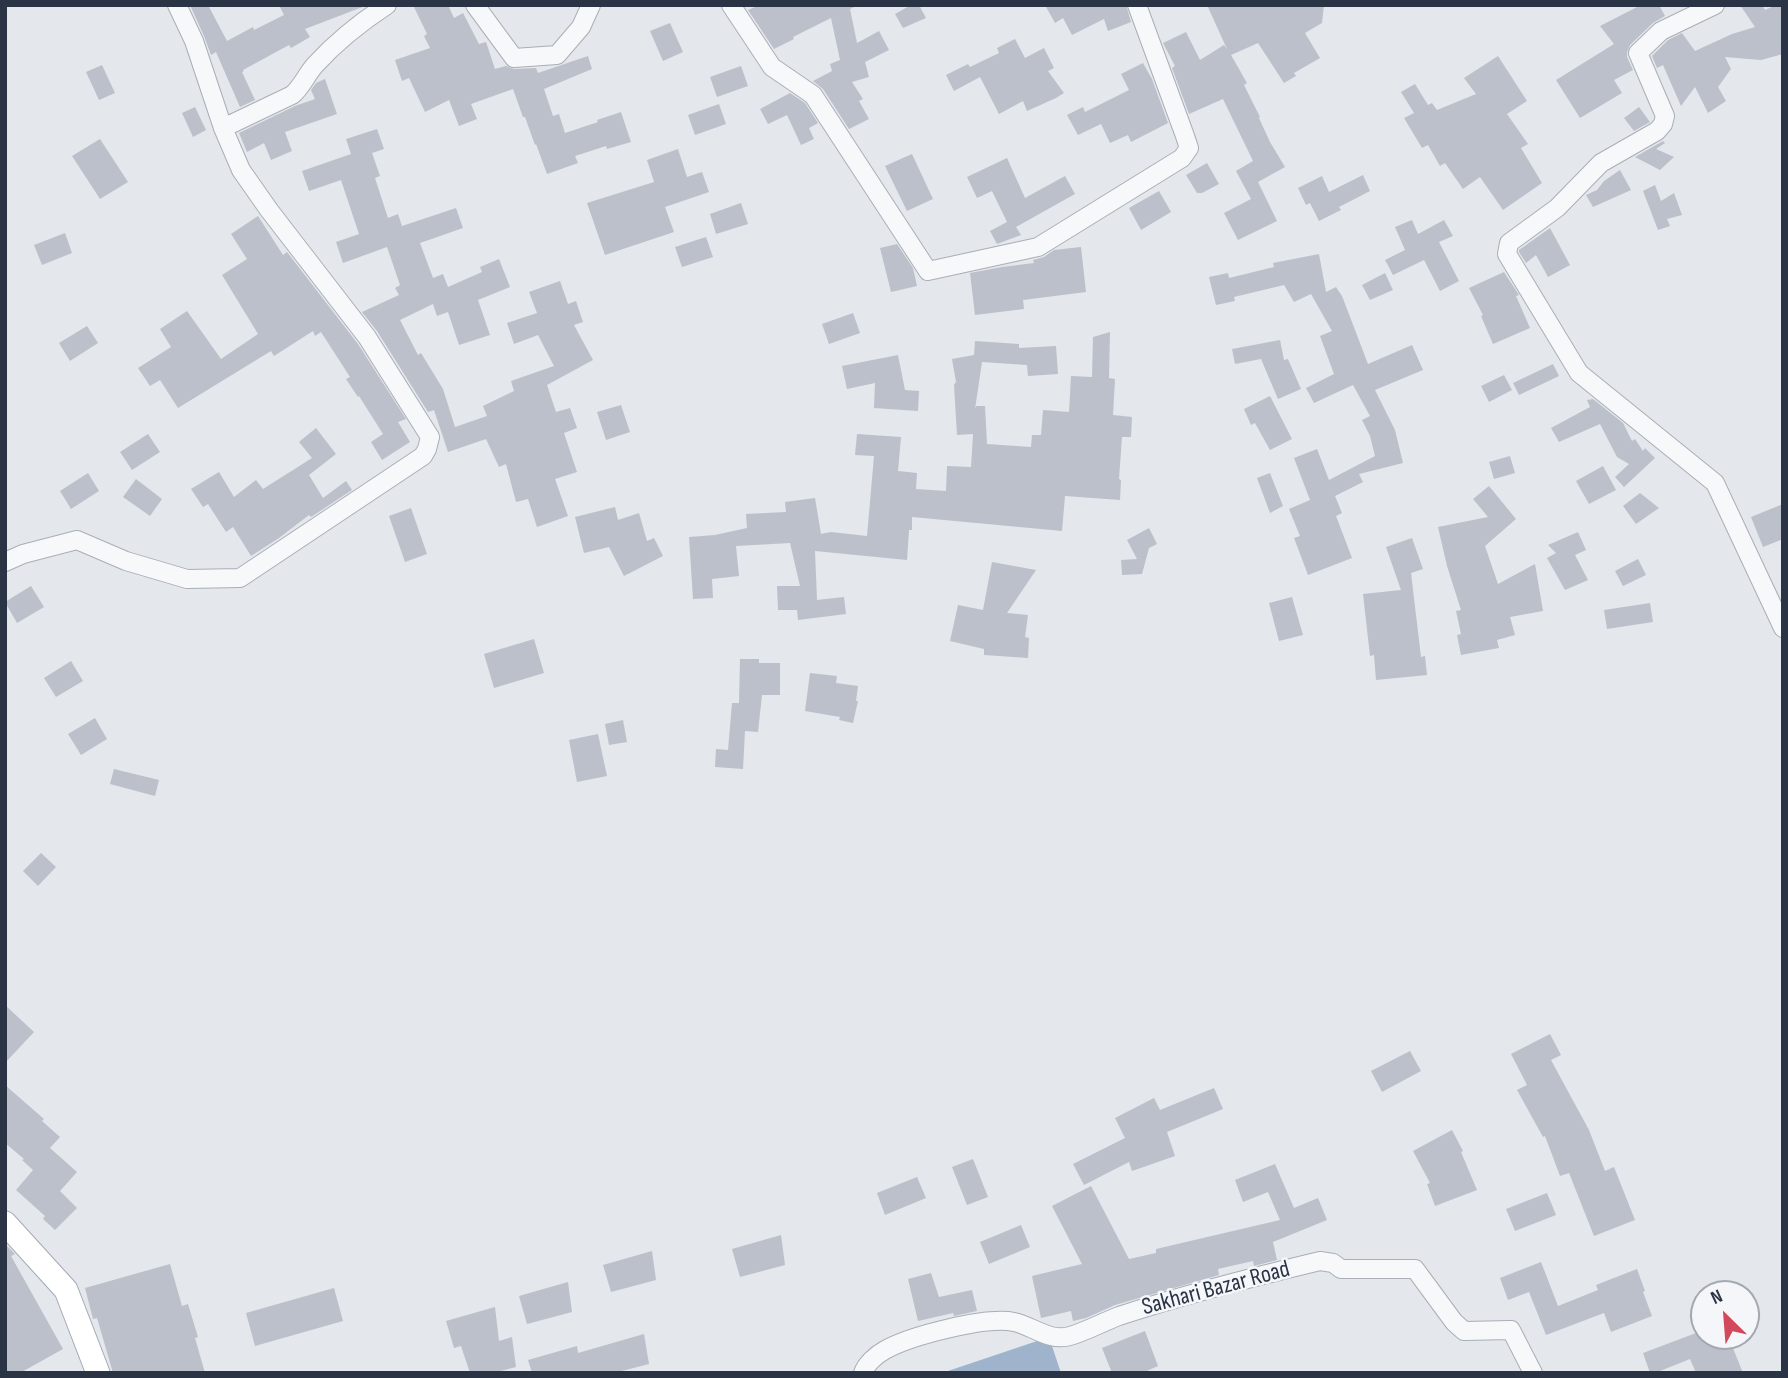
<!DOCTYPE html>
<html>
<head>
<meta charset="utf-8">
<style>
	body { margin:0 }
	#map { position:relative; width:1788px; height:1378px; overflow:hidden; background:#e4e7ec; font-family:"Sofia Sans Condensed",sans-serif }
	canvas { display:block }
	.frame { position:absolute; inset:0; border:7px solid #2b3445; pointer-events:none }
	.north { position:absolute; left:1690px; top:1280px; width:70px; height:70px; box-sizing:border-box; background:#f4f6f9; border:2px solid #a4a8b1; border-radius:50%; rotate:335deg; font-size:19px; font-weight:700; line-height:28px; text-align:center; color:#2b3445 }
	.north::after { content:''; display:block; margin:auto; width:24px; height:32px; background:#d1495b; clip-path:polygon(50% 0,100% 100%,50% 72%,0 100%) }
</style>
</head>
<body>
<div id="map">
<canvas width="1788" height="1378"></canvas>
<div class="frame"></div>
<div class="north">N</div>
</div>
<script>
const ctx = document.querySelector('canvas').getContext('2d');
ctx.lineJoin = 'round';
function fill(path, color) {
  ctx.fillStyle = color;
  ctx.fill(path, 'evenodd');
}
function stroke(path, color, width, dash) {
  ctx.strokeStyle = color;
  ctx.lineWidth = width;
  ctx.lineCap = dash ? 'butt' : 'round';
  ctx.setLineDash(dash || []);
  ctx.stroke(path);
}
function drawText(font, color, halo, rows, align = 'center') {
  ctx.font = font + ' "Sofia Sans Condensed",sans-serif';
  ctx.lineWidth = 5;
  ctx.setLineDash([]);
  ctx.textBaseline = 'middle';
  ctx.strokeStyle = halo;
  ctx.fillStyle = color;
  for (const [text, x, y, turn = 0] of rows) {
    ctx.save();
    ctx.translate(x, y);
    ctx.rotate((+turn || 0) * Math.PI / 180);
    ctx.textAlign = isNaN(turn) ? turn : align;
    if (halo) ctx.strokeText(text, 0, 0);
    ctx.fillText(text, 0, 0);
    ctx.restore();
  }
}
fill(new Path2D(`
	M1049,1337L1061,1373H942Z`), '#9fb4cc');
fill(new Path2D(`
	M190,5H208L227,41L253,27L254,30L284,15L279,5L365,6L305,29L310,37L291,48L289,45L243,70L244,71L242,72L255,100L240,107L216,52L211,55L204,36Z
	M413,5H448L454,18L463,13L479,44L486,42L495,69L506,66L514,69L536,68L538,73L588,56L592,69L544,89L553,116L559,114L565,133L598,122L597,120L621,112L631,142L607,149L606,146L575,156L578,163L547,174L536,144L535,145L525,117H523L513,89L471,104L477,119L459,126L449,100L425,112L409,78L402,81L395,60L430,48L424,36L427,34Z
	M760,5H858L850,9L857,43L879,31L889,50L865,62L869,77L852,82L863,99L859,101L869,119L849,129L823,89L813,81L832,71L830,64L840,60L831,18L793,37L794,39L774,49L748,10Z
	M911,5H919L926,18L903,28L895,14Z
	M1045,5H1126L1131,22L1108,31L1104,19L1072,35L1063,18L1055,23Z
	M1207,5H1324L1322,23L1305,33L1320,58L1294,73L1296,76L1284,83L1258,43L1231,55L1247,83L1244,85L1260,117L1259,118L1270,142L1285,167L1258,182L1277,221L1238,240L1224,213L1251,199L1236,171L1253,161L1223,99L1189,114L1172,68L1175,66L1163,43L1186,32L1200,60L1224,45L1227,49Z
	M1641,5H1659L1665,16L1653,23L1630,45L1627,52V57L1633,70L1614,80L1622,93L1580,118L1556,80L1614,44L1600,26Z
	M1740,5H1762L1765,10L1776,5H1783V54L1761,60L1725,57L1731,69L1718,87L1726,101L1708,113L1695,87L1681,106L1663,65L1657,68L1652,56L1668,40L1682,33L1695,51L1732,34L1755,27Z
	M670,23L683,52L663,61L650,31Z
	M1015,39L1025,58L1044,48L1054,68L1048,71L1064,93L1056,98L1027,111L1023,101L999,114L980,77L954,91L946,75L968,64L970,67L999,53L997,48Z
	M1498,56L1527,101L1507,114L1528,144L1521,148L1542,183L1503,210L1480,177L1463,189L1445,163L1440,166L1428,145L1422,148L1404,118L1414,113L1401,92L1415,84L1428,105L1432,103L1437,110L1476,94L1464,78Z
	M1143,63L1152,79L1168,123L1131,142L1128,135L1110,143L1101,124L1078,135L1067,115L1083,107L1085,112L1129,90L1121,74Z
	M102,65L115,93L99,100L86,72Z
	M741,66L748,86L717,97L710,77Z
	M325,79L337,114L285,132L292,151L271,160L264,143L247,152L239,133L295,106L315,99L311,90L316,83Z
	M790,93L805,103L818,123L809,128L814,139L801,145L787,115L768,124L760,109Z
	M719,104L726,124L695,135L688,115Z
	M195,107L206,130L193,137L182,113Z
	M1639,107L1650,122L1634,131L1624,118Z
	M377,129L384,149L372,153L380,176L375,178L388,218L398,214L402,226L456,208L463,228L420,243L433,278L443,274L448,287L482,272L480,267L499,259L510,287L478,300L490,335L459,345L448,312L437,316L433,304L400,320L418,355L421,353L443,389L455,427L487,416L483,406L514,391L511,381L554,366L538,335L514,344L507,323L537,313L529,292L560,281L568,304L576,301L583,322L574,325L593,360L547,385L556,412L570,408L577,428L564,433L577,472L555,479L568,516L537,527L528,499L516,502L506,464L499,467L486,439L448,452L434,410L428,412L377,331L362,312L399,295L395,288L400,285L387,247L343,263L336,242L359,234L341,180L309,191L302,171L351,154L346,139Z
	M100,139L128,182L100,199L72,156Z
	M1663,141L1665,143L1656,149L1674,157L1660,170L1635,157Z
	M678,149L687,177L702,172L709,192L665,207L674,232L605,255L587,203L654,182L647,160Z
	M912,154L933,199L907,211L885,166Z
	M1007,158L1025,198L1065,176L1075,194L1016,227L1021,235L997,244L990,231L1007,222L992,191L977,198L967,177Z
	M1207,163L1219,184L1202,193H1197L1186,175Z
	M1620,170L1631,190L1593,207L1586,195L1597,190L1604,181Z
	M1363,175L1370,191L1339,207L1341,210L1319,221L1310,203L1306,205L1298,188L1322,176L1329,192Z
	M1655,185L1661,201L1674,193L1682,215L1667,219L1670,226L1658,230L1643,191Z
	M1159,191L1171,212L1141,230L1129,208Z
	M741,203L748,224L716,234L710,214Z
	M258,216L283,255L287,252L358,344L406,419L398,422L410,442L382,460L371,442L383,434L359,396L358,397L346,379L350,377L321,332L315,336L313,331L274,356L271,351L178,408L160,380L150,386L138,368L171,347L160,329L187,311L221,359L258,334L222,275L247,259L231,234Z
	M1412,220L1418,234L1444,220L1453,236L1439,242L1459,281L1440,291L1424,260L1393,275L1385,260L1405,250L1395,227Z
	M1550,228L1570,265L1548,277L1536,255L1526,263L1519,252V250Z
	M65,233L72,253L42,265L34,245Z
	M706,237L713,257L682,267L675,247Z
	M897,244L913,268L917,286L891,292L880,248Z
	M1081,247L1086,292L1023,300L1024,309L975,315L970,273L1002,267L1034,263L1033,260L1044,257L1054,250Z
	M1319,254L1326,292L1336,287L1342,296L1368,364L1412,345L1423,370L1375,390L1395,430L1403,463L1359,474L1363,482L1335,496L1342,513L1336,516L1352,558L1308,575L1294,538L1300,536L1289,509L1310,500L1294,458L1317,449L1329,480L1375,456L1370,436L1362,420L1370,416L1353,385L1314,403L1306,388L1334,374L1320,336L1332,331L1311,294L1294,302L1284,285L1234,297L1235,301L1216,305L1209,277L1228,273L1229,278L1274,267L1273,263Z
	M1504,272L1519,295L1516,296L1530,328L1493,344L1481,316L1483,315L1469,288Z
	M1385,273L1393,290L1370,300L1362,285Z
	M853,313L860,333L829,344L822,324Z
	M87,326L98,343L70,361L59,343Z
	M1110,332L1109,378L1115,379L1113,415L1132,417L1131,437H1122L1119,479L1121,480L1120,500L1065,496L1062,531L912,517V530H909L907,560L815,551L817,600L844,597L846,614L798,620L797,610H778L777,586H800L790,543L736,546L739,576L712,579L713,598L693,599L689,537L715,535L747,528L746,514L786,512L785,502L815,498L821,534L831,532L867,536L874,456L855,455L857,434L901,437L898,471L917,473L916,489L946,491L947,466L971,467L973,434L957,435L954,385L956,382L952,359L974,355L975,341L1019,344V348L1056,346L1058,374L1028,376L1027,365L982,362L975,409L976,406H985L987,444L1031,447L1032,435H1041L1043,410L1069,412L1071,376L1092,377L1093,337Z
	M1280,340L1284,360L1288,359L1301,389L1278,399L1261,359L1235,364L1232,349Z
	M898,355L905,390L919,391L918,411L874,408L875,383L847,389L842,366Z
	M1553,364L1559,376L1519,395L1513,383Z
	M1504,375L1512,390L1489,402L1481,386Z
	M1270,396L1292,439L1270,450L1255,423L1251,425L1244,409Z
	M1593,399L1623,423L1632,441L1635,439L1643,451L1645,448L1655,458L1624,487L1615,477L1629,464L1617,457L1600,424L1559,442L1551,428L1590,407L1587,400Z
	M621,405L630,432L606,440L597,412Z
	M316,428L336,454L309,475L323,498L346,481L352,490L311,517L309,515L279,538L251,556L233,527L226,532L208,504L203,507L191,489L219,472L234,497L256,480L263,489L312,458L299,442Z
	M148,434L160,452L132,470L120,452Z
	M1510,456L1515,473L1494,479L1489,462Z
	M1603,466L1616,490L1589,504L1576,481Z
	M88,473L99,491L71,509L60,491Z
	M1270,473L1283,506L1270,513L1257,478Z
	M136,479L162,499L150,516L123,497Z
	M1489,486L1516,519L1485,546L1498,584L1535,564L1543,611L1510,617L1515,635L1497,640L1499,648L1461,655L1457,635L1461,634L1456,611L1461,610L1447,566L1438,527L1488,517L1473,499Z
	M1640,493L1659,508L1636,524L1623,506Z
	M1783,504V539L1763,547L1751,517Z
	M615,507L618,520L639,513L647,541L654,538L663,556L624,576L609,547L584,553L575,517Z
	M411,508L427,554L405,562L389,516Z
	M1149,528L1157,544L1149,548L1142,574L1122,575L1121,560L1137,559L1127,540Z
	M1578,532L1586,550L1575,555L1588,580L1565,590L1547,558L1556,553L1548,545Z
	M1412,538L1423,569L1411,573L1421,657L1425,656L1427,675L1376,680L1374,655L1370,656L1363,594L1401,590L1386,547Z
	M1638,559L1646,575L1623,586L1615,571Z
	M992,562L1036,570L1007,613L1028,615L1025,637L1029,638L1028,658L984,655V649L950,641L958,605L983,610Z
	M31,586L44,607L17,623L5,602Z
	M1292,597L1303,635L1279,641L1269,603Z
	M1650,603L1653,622L1607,629L1604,610Z
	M534,639L544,673L494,688L484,654Z
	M740,659H759V663H780V695H762L758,732L745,731L743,769L715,767L716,749L728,750L732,703H739Z
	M71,661L83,681L56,697L44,678Z
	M810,673L837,676L836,683L858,686L856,701H858L853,723L839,720L840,717L805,711Z
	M95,718L107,739L81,755L68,734Z
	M623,720L627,742L609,745L605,724Z
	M598,734L607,776L577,782L569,740Z
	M114,769L159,780L155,796L110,784Z
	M41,853L56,867L38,886L23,871Z
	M5,1005L34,1032L5,1063Z
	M1550,1034L1561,1055L1551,1060L1589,1130L1605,1171L1614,1167L1635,1220L1594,1236L1569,1173L1560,1176L1545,1136L1543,1137L1517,1090L1527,1085L1511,1054Z
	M1410,1051L1421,1071L1382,1092L1371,1071Z
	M5,1085L44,1119L42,1121L60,1137L50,1148L77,1172L60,1191L77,1208L55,1230L43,1219L45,1216L16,1190L33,1170L22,1160L24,1159L5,1143Z
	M1214,1088L1223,1109L1167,1132L1175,1156L1132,1171L1129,1162L1084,1185L1073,1164L1125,1138L1115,1118L1154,1098L1160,1110Z
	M1452,1130L1463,1151L1461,1152L1477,1190L1435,1206L1427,1184L1430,1183L1413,1151Z
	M973,1159L988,1197L967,1205L952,1167Z
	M1275,1164L1294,1208L1318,1198L1327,1220L1273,1242L1277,1260L1254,1266L1253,1261L1218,1269L1219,1275L1115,1305L1086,1318L1073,1321L1071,1311L1041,1318L1032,1276L1082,1264L1052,1206L1091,1186L1129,1259L1156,1253V1249L1280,1220L1268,1192L1243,1202L1235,1180Z
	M917,1177L926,1198L885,1215L877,1193Z
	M1547,1193L1556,1215L1515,1231L1506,1209Z
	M1021,1225L1030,1247L989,1264L980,1242Z
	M781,1235L785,1265L740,1277L732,1249Z
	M5,1244L15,1254L11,1256L63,1349L20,1373H5Z
	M652,1251L656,1280L611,1292L603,1265Z
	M1541,1262L1558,1306L1598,1290L1596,1285L1637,1269L1645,1291L1643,1292L1652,1316L1611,1332L1604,1313L1546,1335L1529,1292L1508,1300L1500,1278Z
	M170,1264L182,1306L188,1304L198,1337L195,1338L205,1373H113L97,1318L93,1319L85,1288Z
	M931,1273L939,1297L972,1290L977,1311L954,1316L953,1313L918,1321L908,1279Z
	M568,1282L572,1312L527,1324L519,1296Z
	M334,1288L343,1321L255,1346L246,1313Z
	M495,1307L499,1341L512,1337L516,1367L493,1373H470L461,1346L454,1348L446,1321Z
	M1704,1330V1336H1728L1743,1373H1696L1690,1359L1655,1373H1650L1643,1353Z
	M1145,1331L1158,1366L1142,1373H1112L1102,1348Z
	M644,1334L649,1364L614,1373H532L528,1360L577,1346L578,1353Z`), '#bbc0ca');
const minor = new Path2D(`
	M475,5L514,58L557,55L581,27L591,5
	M731,5L772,67L813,95L928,271L1038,247L1182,158L1189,148L1185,136L1137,5
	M1715,5L1661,31L1638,53L1665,116L1663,124L1657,131L1601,163L1557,208L1509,243L1507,254L1579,373L1715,483L1783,628
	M223,128L292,95C302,87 306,75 315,65C336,42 361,22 387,5
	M5,562L23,554L77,540L126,561L187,579L240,578L423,456L427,449L430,437L367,337L269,210L241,170L223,128L194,41L177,5
	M863,1373C866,1364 876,1355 885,1350C910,1336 986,1316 1014,1322C1033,1326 1049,1342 1070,1336C1087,1331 1103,1322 1119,1316C1186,1294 1253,1277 1320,1261L1333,1263L1341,1269H1415L1454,1322L1464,1331L1511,1330L1533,1373`);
const major = new Path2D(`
	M5,1223L66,1290L98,1373`);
stroke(minor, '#a9aeb7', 20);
stroke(major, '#a3abb8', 25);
stroke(minor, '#f7f8fa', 18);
stroke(major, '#fff', 23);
drawText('24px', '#2b3445', '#f4f6f9', [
	["Sakhari Bazar Road",1216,1289,-15]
]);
</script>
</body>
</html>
